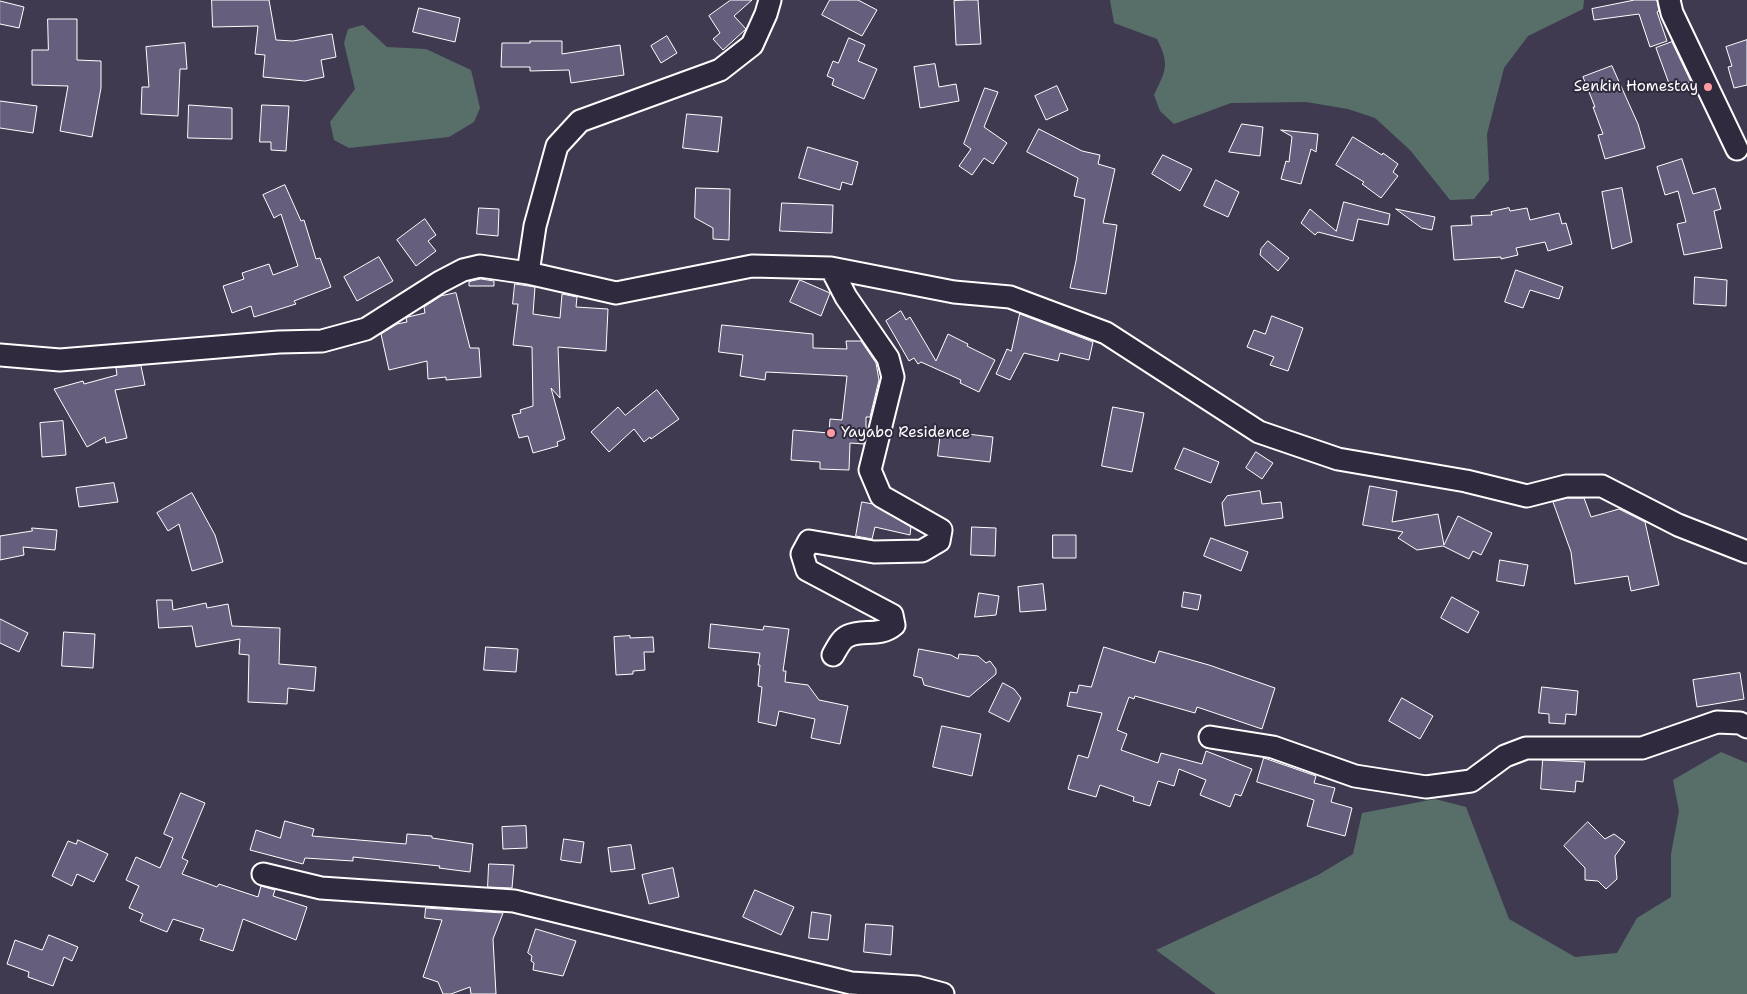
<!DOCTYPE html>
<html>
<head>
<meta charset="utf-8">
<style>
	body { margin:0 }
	canvas { display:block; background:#3f3a50 }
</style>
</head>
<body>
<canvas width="1747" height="994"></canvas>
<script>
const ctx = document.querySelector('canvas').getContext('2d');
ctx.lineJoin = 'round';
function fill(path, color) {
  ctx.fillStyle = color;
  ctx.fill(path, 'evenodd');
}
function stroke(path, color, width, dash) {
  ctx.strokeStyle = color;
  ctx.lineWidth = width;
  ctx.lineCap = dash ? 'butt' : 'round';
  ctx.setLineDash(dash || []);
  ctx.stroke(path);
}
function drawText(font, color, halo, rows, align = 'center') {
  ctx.font = font + ' "Shantell Sans",sans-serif';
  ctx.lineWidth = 4;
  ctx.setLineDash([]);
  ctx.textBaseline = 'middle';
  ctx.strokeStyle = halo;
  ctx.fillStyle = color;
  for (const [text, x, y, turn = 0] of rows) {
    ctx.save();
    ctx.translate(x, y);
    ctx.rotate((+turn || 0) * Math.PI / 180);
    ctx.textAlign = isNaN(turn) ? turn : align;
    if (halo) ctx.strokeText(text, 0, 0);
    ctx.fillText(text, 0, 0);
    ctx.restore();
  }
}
fill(new Path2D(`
	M1110,0H1584L1583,9L1528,36L1504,68L1487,134L1489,180L1474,199L1450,200L1410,150L1375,118L1348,109L1306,102L1231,103L1174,124L1160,111L1154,95C1166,70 1170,65 1157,39L1114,23Z
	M363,25L387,47L426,49L471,70L480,108L474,122L449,137L349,148L334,140L330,122L355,89L344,43L348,29Z
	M1721,752L1747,763V994H1216L1156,950L1318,875L1353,854L1362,813L1435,799L1466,807L1509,919L1575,957L1617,953L1637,918L1671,897V854L1679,811L1673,780Z`), '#586e68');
const building = new Path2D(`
	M212,0H269L276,40L293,41L332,34L336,57L321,60L324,77L305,81L263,77L265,55L255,54L258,26L213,27Z
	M731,0H752L734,16L746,29L723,50L713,39L720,33L709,16Z
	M830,0H858L877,10L862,36L822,15Z
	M967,0H978L981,44L956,45L954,1Z
	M1635,0H1657L1659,11L1657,12L1667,41L1650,47L1639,14L1594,20L1592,9Z
	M0,1L24,7L19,28L0,24Z
	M419,8L460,18L455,42L413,32Z
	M48,19H77V60L101,61V88L92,137L60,131L68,86L32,85V50H48Z
	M667,36L677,53L661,63L651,46Z
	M849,38L865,45L858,61L877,69L864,99L832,85L834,79L827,76L833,61L838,63Z
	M1747,40V85L1734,88L1728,67L1732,66L1726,47Z
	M530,41H562V54L620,45L624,75L571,83L569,70L530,71V67H501L502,43H530Z
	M1672,42L1691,82L1671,89L1656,48Z
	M185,43L187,69H180L178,116L141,114L142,87H149L146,47Z
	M935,64L939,87L956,84L959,101L920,108L914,67Z
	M1612,66L1638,124L1645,148L1605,159L1598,135L1603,134L1593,107H1595L1583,77Z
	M1057,86L1068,110L1046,120L1035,96Z
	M985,88L998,92L984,127L1007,143L993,164L984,158L972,175L959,166L971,149L964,144Z
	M0,101L37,106L33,133L0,128Z
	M189,105L232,108V139L188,138Z
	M262,105L289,106L286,151L271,150V142H260Z
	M687,114L722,117L718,152L683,148Z
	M1242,124L1263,127L1260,156L1229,152Z
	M1039,129L1082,151L1100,155L1098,164L1115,169L1103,223L1117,225L1106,294L1070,288L1076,261L1085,199L1074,196L1078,178L1027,152Z
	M1281,130L1318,134L1316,152L1311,149L1301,184L1281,179L1286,161L1289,162L1292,137Z
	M1353,137L1382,155L1383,153L1398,164L1393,172L1398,176L1381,198L1362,184L1364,182L1336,165Z
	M808,147L858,162L852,185L842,182L840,190L799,178Z
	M1163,155L1192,169L1180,191L1152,174Z
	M1682,159L1693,194L1715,188L1721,209L1714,211L1722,248L1684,255L1677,224L1686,222L1678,191L1665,195L1657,167Z
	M1216,180L1239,192L1228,217L1204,206Z
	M285,185L301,221L304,220L316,259L320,258L331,287L294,301L296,304L254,317L251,306L232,313L223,286L244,279L242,273L269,264L273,275L298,266L281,214L274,218L263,195Z
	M696,188L730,189L729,240L713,239V228L695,218Z
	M1622,188L1632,242L1612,249L1602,192Z
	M1344,202L1390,214L1388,225L1358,219L1353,241L1318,232L1315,235L1301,223L1310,209L1336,231Z
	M782,203L833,205L832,233L780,231Z
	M479,208L499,209L498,236L477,234Z
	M1509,208L1510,211L1527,208L1530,220L1559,213L1562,224L1566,223L1572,244L1548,251L1545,242L1516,248L1518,255L1501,259V257L1454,260L1451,226L1472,225L1471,216L1492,215L1491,212Z
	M1396,209L1435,217L1432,230L1422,228Z
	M425,219L436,235L428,241L436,251L416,266L397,240Z
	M1268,241L1289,258L1278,271L1260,255L1261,249Z
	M379,257L393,281L357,301L344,277Z
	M1516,270L1563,287L1559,299L1530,290L1523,308L1505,302Z
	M1695,277L1727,280L1726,306L1694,304Z
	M481,279L494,281V286H469V282Z
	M800,280L830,293L821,316L790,302Z
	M515,284L535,287L533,314L560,318L562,294L577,297L576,307L608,309L606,351L558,347L560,398L551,388L565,439L557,442L558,446L533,453L528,436L519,438L512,415L521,413L520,410L533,406L532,347L513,345L518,304H513Z
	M456,293L470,348H479L481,377L446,380V377L428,379L427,361L389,370L381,334L397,324L407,322L406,318L408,317L425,313L424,307L441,296Z
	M901,311L906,320L910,317L936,361L948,334L968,344L967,346L995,360L979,392L960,383L961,380L921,362L918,364L914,358L909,361L886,321Z
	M1020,314L1093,342L1089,360L1060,353L1058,361L1024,353L1010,380L996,374L1007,349L1011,351Z
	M1272,316L1303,328L1288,371L1270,365L1274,357L1247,347L1254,330L1265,334Z
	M722,325L813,334V348L847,349L846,341H861L876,363L879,380L870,417H866V434L864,444L850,443L849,470L820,469V462L791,460L793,430L829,433L830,419L842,420L847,376L766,372L765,380L740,376L743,355L719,352Z
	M141,366L145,385L115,390L127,438L106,443L105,437L87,447L54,389L83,381L84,384L117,375L116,368Z
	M657,390L679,419L651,439L650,437L644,442L634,429L609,452L591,432L618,407L625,415Z
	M1113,407L1144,413L1132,472L1102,466Z
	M63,421L66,455L42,457L40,423Z
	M941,431L993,437L990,462L938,456Z
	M1184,448L1219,462L1211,483L1175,469Z
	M1256,452L1273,463L1262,479L1246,468Z
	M114,483L118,502L79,507L76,488Z
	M1370,486L1397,491L1392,522L1438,514L1444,545L1458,516L1492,533L1481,555L1473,551L1469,559L1443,546L1417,550L1398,538L1403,532L1363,525Z
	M1260,491L1262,504L1281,502L1283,518L1225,526L1222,503L1227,496Z
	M192,493L215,535L223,562L192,571L179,524L168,531L157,513Z
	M1568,498H1584L1591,517L1619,509L1645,522L1659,585L1631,591L1628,576L1575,584L1571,552L1553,502Z
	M862,502L873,504L911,527L910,535L875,527L872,539L856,536Z
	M972,527L996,528L995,556L971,555Z
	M32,528L57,530L55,550L23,547L24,555L0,560V536L32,531Z
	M1053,535H1076V558H1053Z
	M1211,538L1248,552L1241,571L1204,556Z
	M1500,560L1528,565L1524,586L1497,581Z
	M1043,584L1046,610L1020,612L1018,587Z
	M1184,592L1201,595L1198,610L1182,607Z
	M979,593L999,596L996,615L975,617Z
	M1452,597L1479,612L1468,633L1441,618Z
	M157,600H172L173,610L206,603L207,608L228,604L232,626L280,628L279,664L316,667L314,691L288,688L287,704L248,702L249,655L239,654L240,639L196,647L192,626L159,628Z
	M0,619L28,633L19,652L0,643Z
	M711,624L763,630L764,626L789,629L783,671H786L785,682L808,685L819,700L848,706L840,744L811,738L815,719L779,711L776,726L758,722L762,687L758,686L760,665H758L760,653L709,648Z
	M64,632L95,634L93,668L62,666Z
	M630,636V638L653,637L654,652H644L645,670L633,671V674L616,675L614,637Z
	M486,647L518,649L516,672L484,670Z
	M1104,647L1155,663L1159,651L1209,665L1275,688L1262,729L1197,707L1195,713L1135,696L1134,699L1129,697L1117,730L1127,734L1121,750L1158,763L1161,753L1202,764L1206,751L1252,769L1241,796L1235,794L1230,807L1200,795L1206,780L1179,769L1174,786L1158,781L1150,806L1133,801L1134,797L1100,785L1096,797L1068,789L1078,755L1088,758L1102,713L1067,706L1070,692L1077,693L1079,685L1091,687Z
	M919,649L951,655L958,659L959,654L978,656L986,663L990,661L996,669V674L969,697L924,685L922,678L914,676Z
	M1740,673L1744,699L1697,707L1693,680Z
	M1003,683L1014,689L1021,698L1009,722L989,712Z
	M1542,687L1578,691L1576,715L1566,714L1565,724L1549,723V714L1539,713Z
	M1402,698L1433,716L1420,739L1389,721Z
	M942,726L981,734L972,776L933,767Z
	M1264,758L1316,776L1314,783L1335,788L1331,802L1352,808L1345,836L1307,826L1314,800L1257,782Z
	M1543,760L1585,762L1583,782L1576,781L1575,792L1541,789Z
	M181,793L205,803L182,858L188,861L182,874L217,887L219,884L258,897L261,886L275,890L273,896L307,907L296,940L243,919L233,951L200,940L204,929L173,919L167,932L140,921L143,914L129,908L139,886L126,880L136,857L160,868L173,838L164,834Z
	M285,821L314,829L312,836L406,844L407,834L432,836V838L473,844L470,872L439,868L440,866L353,857V861L305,858L303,864L250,850L256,830L280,838Z
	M1588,822L1605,839L1614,834L1625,842L1615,856L1617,879L1606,889L1598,881L1585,880V868L1564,846Z
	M526,826L527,848L503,849L502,827Z
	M564,839L584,842L581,863L561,860Z
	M78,840L108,854L94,882L77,874L72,886L52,876L68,841L76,844Z
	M631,845L635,869L611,872L608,848Z
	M489,864L514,865L512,888L488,887Z
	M673,868L679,897L649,904L642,875Z
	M755,890L794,907L781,935L743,917Z
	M426,908L503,913L493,939L496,994H471L470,987L451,994H443L438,982L423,977L442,920L425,918Z
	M812,912L831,915L828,940L809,938Z
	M866,924L893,926L891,955L864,952Z
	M536,929L576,941L563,976L533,970L534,963L531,961L532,956L528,953Z
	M49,935L78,947L72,961L64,957L53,986L28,977L29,972L7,964L15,940L42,950Z`);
fill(building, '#655f7d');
stroke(building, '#fff', 1);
const minor = new Path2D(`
	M1669,0L1672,13L1737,149
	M831,268L846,297L888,358L893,377L870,470L881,496L941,530L939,541L922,551L874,552L809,541L802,554L807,570L892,615L894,625C880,637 862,629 848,636C841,639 837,648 833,655
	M528,273L535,226L557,146L580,121L720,70L752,45L766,14L770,0
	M0,355L60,360L279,342L322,341L366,329L440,282L463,270L480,266L528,273L616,293L752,266L831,268L954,292L1010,297L1106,333L1259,432L1338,459L1466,481L1527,496L1566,486H1602L1678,525L1747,552
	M1210,737L1273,747L1355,776L1426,787L1471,781L1505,756L1526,748H1642L1717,722L1740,723L1747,727
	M263,874L321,888L514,901L851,983L917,987L943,994`);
stroke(minor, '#fff', 25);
stroke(minor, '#2f2a3d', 21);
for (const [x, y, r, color] of [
	[1708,87,5,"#ff9aa2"],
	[831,433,5,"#ff9aa2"]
]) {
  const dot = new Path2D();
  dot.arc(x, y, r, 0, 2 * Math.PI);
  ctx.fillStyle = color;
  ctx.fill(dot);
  stroke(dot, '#2f2a3d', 2);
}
drawText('15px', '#fff', '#2f2a3d', [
	["Senkin Homestay",1698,87],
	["Yayabo Residence",841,433,"left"]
], 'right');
</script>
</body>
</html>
